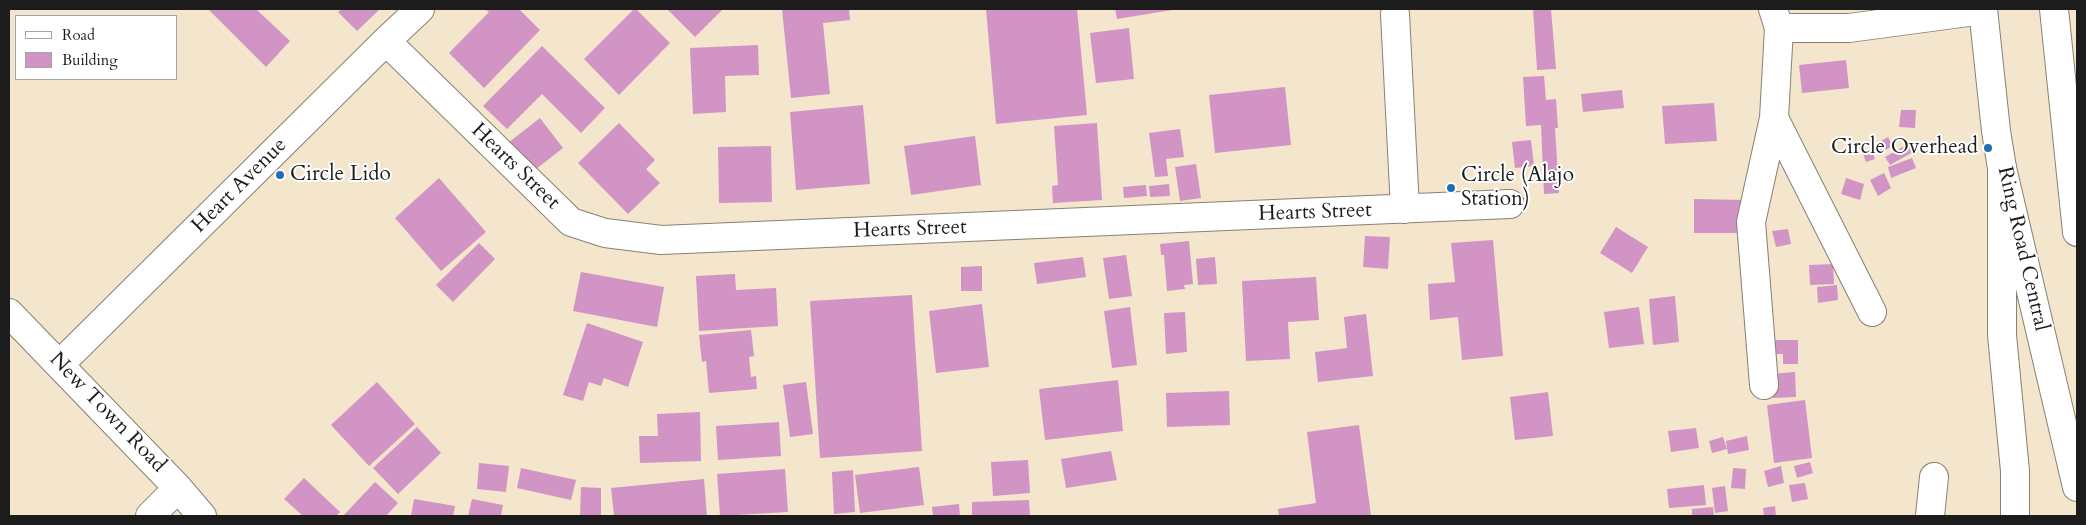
<!DOCTYPE html>
<html>
<head>
<meta charset="utf-8">
<style>
	body { margin:0 }
	#map { position:relative; width:2086px; height:525px; overflow:hidden; background:#f4e5cd; font-family:Cardo,serif }
	canvas { display:block }
	.frame { position:absolute; inset:0; border:10px solid #1c1c1c; pointer-events:none }
	.legend { position:absolute; left:15px; top:15px; width:162px; height:65px; box-sizing:border-box; background:#fff; border:1px solid #a4a4a4; margin:0; padding:6px 9px; list-style:none; font-size:15px; color:#1c1c1c }
	.legend li { display:flex; align-items:center; gap:10px; height:25px }
	.legend b { width:25px; border:1px solid #a4a4a4 }
</style>
</head>
<body>
<div id="map">
<canvas width="2086" height="525"></canvas>
<div class="frame"></div>
<ul class="legend">
<li><b style="height:6px;background:#fff"></b>Road</li>
<li><b style="height:14px;background:#d294c4"></b>Building</li>
</ul>
</div>
<script>
const ctx = document.querySelector('canvas').getContext('2d');
ctx.lineJoin = 'round';
function fill(path, color) {
  ctx.fillStyle = color;
  ctx.fill(path, 'evenodd');
}
function stroke(path, color, width, dash) {
  ctx.strokeStyle = color;
  ctx.lineWidth = width;
  ctx.lineCap = dash ? 'butt' : 'round';
  ctx.setLineDash(dash || []);
  ctx.stroke(path);
}
function drawText(font, color, halo, rows, align = 'center') {
  ctx.font = font + ' Cardo,serif';
  ctx.lineWidth = 4;
  ctx.setLineDash([]);
  ctx.textBaseline = 'middle';
  ctx.strokeStyle = halo;
  ctx.fillStyle = color;
  for (const [text, x, y, turn = 0] of rows) {
    ctx.save();
    ctx.translate(x, y);
    ctx.rotate((+turn || 0) * Math.PI / 180);
    ctx.textAlign = isNaN(turn) ? turn : align;
    if (halo) ctx.strokeText(text, 0, 0);
    ctx.fillText(text, 0, 0);
    ctx.restore();
  }
}
fill(new Path2D(`
	M208,9H256L290,41L266,67Z
	M342,9H380L357,31L338,12Z
	M485,9H519L540,30L484,88L449,53L489,12Z
	M634,9H636L670,43L619,95L584,59Z
	M667,9H723L695,37Z
	M782,9H849L850,20L823,23L830,94L791,98Z
	M986,9H1077L1087,115L996,124Z
	M1115,9H1172V10L1117,19Z
	M1533,9H1551L1556,69L1537,70Z
	M1129,28L1134,79L1096,83L1090,33Z
	M758,45L759,75L725,76L726,112L693,114L690,48Z
	M542,46L605,108L581,133L542,94L507,129L483,106Z
	M1846,60L1849,88L1802,93L1799,65Z
	M1544,76L1546,100L1556,99L1558,128H1555L1559,193L1544,194L1541,125L1526,126L1523,77Z
	M1285,87L1291,145L1215,153L1209,95Z
	M1622,90L1624,108L1583,112L1581,94Z
	M1714,103L1717,141L1665,144L1662,106Z
	M863,105L870,184L796,190L790,112Z
	M1901,110H1916L1915,128L1899,127Z
	M540,118L563,148L531,173L508,143Z
	M619,123L655,160L646,169L660,183L628,214L578,163Z
	M1097,123L1102,200L1053,203L1052,186L1058,185L1054,126Z
	M1180,129L1184,157L1166,159L1168,176L1155,177L1149,133Z
	M975,136L981,185L911,195L904,146Z
	M1888,137L1893,146L1878,154L1874,145Z
	M1531,140L1534,166L1515,168L1512,142Z
	M1908,144L1913,152L1890,165L1885,157Z
	M771,146L772,202L719,203L718,147Z
	M1872,150L1875,159L1866,162L1863,154Z
	M1912,158L1916,168L1891,178L1888,167Z
	M1196,164L1201,198L1180,201L1175,167Z
	M1884,173L1891,188L1878,196L1870,180Z
	M439,178L486,232L441,271L395,218Z
	M1846,178L1864,184L1860,200L1841,194Z
	M1169,184L1170,196L1150,197L1149,186Z
	M1146,185L1147,196L1124,198L1123,187Z
	M1694,199L1746,200V233H1694Z
	M1616,227L1648,247L1632,273L1600,253Z
	M1788,229L1791,244L1776,247L1772,231Z
	M1365,236L1390,237L1388,269L1363,267Z
	M1493,240L1503,356L1462,360L1458,317L1430,320L1428,284L1455,282L1451,243Z
	M1189,241L1193,284L1184,285L1185,289L1167,291L1164,255H1161L1160,244Z
	M479,243L495,259L453,302L436,285Z
	M1126,255L1132,296L1109,299L1103,258Z
	M1083,257L1086,277L1037,284L1034,263Z
	M1215,257L1217,284L1198,285L1196,259Z
	M1833,264L1834,284L1810,285L1809,265Z
	M982,266V291H961V267Z
	M581,272L664,287L657,327L573,311Z
	M735,274L736,290L776,288L778,326L699,331L696,276Z
	M1316,277L1319,320L1288,322L1290,359L1246,361L1242,281Z
	M1837,285L1838,300L1818,303L1817,287Z
	M912,295L922,451L820,458L810,301Z
	M1675,296L1679,342L1653,345L1649,299Z
	M982,304L989,367L936,373L929,311Z
	M1130,307L1137,365L1112,368L1104,311Z
	M1639,307L1644,344L1609,348L1604,312Z
	M1185,312L1187,352L1166,354L1164,313Z
	M1366,314L1373,376L1318,382L1315,352L1347,348L1344,317Z
	M587,323L643,342L628,387L604,378L601,386L589,382L583,401L563,395Z
	M751,330L754,356L749,357L751,377L756,376L757,389L709,393L706,361L702,362L699,335Z
	M1773,340H1798V364H1783V354H1773Z
	M1795,372L1796,397L1773,398L1771,374Z
	M1118,380L1123,431L1045,440L1039,389Z
	M377,382L415,424L369,466L331,425Z
	M806,382L813,434L790,437L783,385Z
	M1229,391L1230,425L1167,427L1166,393Z
	M1548,392L1553,436L1515,440L1510,397Z
	M1805,400L1812,458L1774,463L1767,405Z
	M700,412L701,461L640,463L639,436H658L657,414Z
	M779,422L781,456L718,460L716,426Z
	M1359,425L1371,516H1279L1278,509L1316,503L1307,432Z
	M417,427L441,453L398,494L373,468Z
	M1696,428L1699,448L1671,452L1668,431Z
	M1747,436L1749,450L1728,454L1726,441Z
	M1723,437L1727,449L1712,453L1709,441Z
	M1111,451L1117,480L1066,488L1061,459Z
	M1028,460L1030,493L993,496L991,462Z
	M1810,462L1813,473L1797,478L1794,466Z
	M479,463L509,466L506,492L477,489Z
	M1781,466L1784,483L1768,487L1764,471Z
	M919,467L924,505L860,513L855,475Z
	M521,468L576,480L571,500L517,488Z
	M1733,468L1746,469L1745,489L1731,488Z
	M785,469L788,512L720,516L717,474Z
	M853,470L855,512L834,514L832,472Z
	M304,478L340,512L336,516H303L284,499Z
	M704,479L707,516H614L611,488Z
	M375,482L398,503L386,516H343Z
	M1805,483L1808,499L1792,502L1789,485Z
	M1704,485L1706,505L1669,508L1667,489Z
	M1725,486L1728,511L1715,513L1712,488Z
	M581,487L601,488V516H580Z
	M414,499L455,506L453,516H411Z
	M472,499L503,505L501,516H468Z
	M1029,500L1030,516H972V502Z
	M959,504L960,516H933L932,507Z
	M1775,506L1776,516H1764L1763,508Z
	M1713,507L1714,516H1692V509Z`), '#d294c4');
const minor = new Path2D(`
	M1773,9L1779,28H1849L1983,10
	M1395,14L1405,209
	M386,41L571,222L605,233L661,240L1510,204
	M1774,118L1872,312
	M9,313L178,488L202,516
	M60,364L386,41L420,9
	M1764,385L1751,222L1774,118L1779,28
	M150,516L178,488
	M1930,516L1934,477`);
const major = new Path2D(`
	M1983,9L1996,131L2002,168L2077,487
	M2054,9L2077,232`);
const highway = new Path2D(`
	M2002,168V335L2015,471V516`);
stroke(minor, '#888074', 30);
stroke(major, '#888074', 30);
stroke(highway, '#888074', 30);
stroke(minor, '#fff', 28);
stroke(major, '#fff', 28);
stroke(highway, '#fff', 28);
for (const [x, y, r, color] of [
	[1988,148,5,"#1f6fb2"],
	[280,175,5,"#1f6fb2"],
	[1451,188,5,"#1f6fb2"]
]) {
  const dot = new Path2D();
  dot.arc(x, y, r, 0, 2 * Math.PI);
  ctx.fillStyle = color;
  ctx.fill(dot);
  stroke(dot, '#fff', 2);
}
drawText('21px', '#1c1c1c', '#fff', [
	["Circle Overhead",1978,148,"right"],
	["Circle Lido",290,175],
	["Circle (Alajo",1461,176],
	["Station)",1461,200]
], 'left');
drawText('21px', '#1c1c1c', '#fff', [
	["Hearts Street",515,167,44],
	["Heart Avenue",240,186,-45],
	["Hearts Street",1315,213,-2],
	["Hearts Street",910,230,-2],
	["Ring Road Central",2022,249,77],
	["New Town Road",107,413,46]
]);
</script>
</body>
</html>
